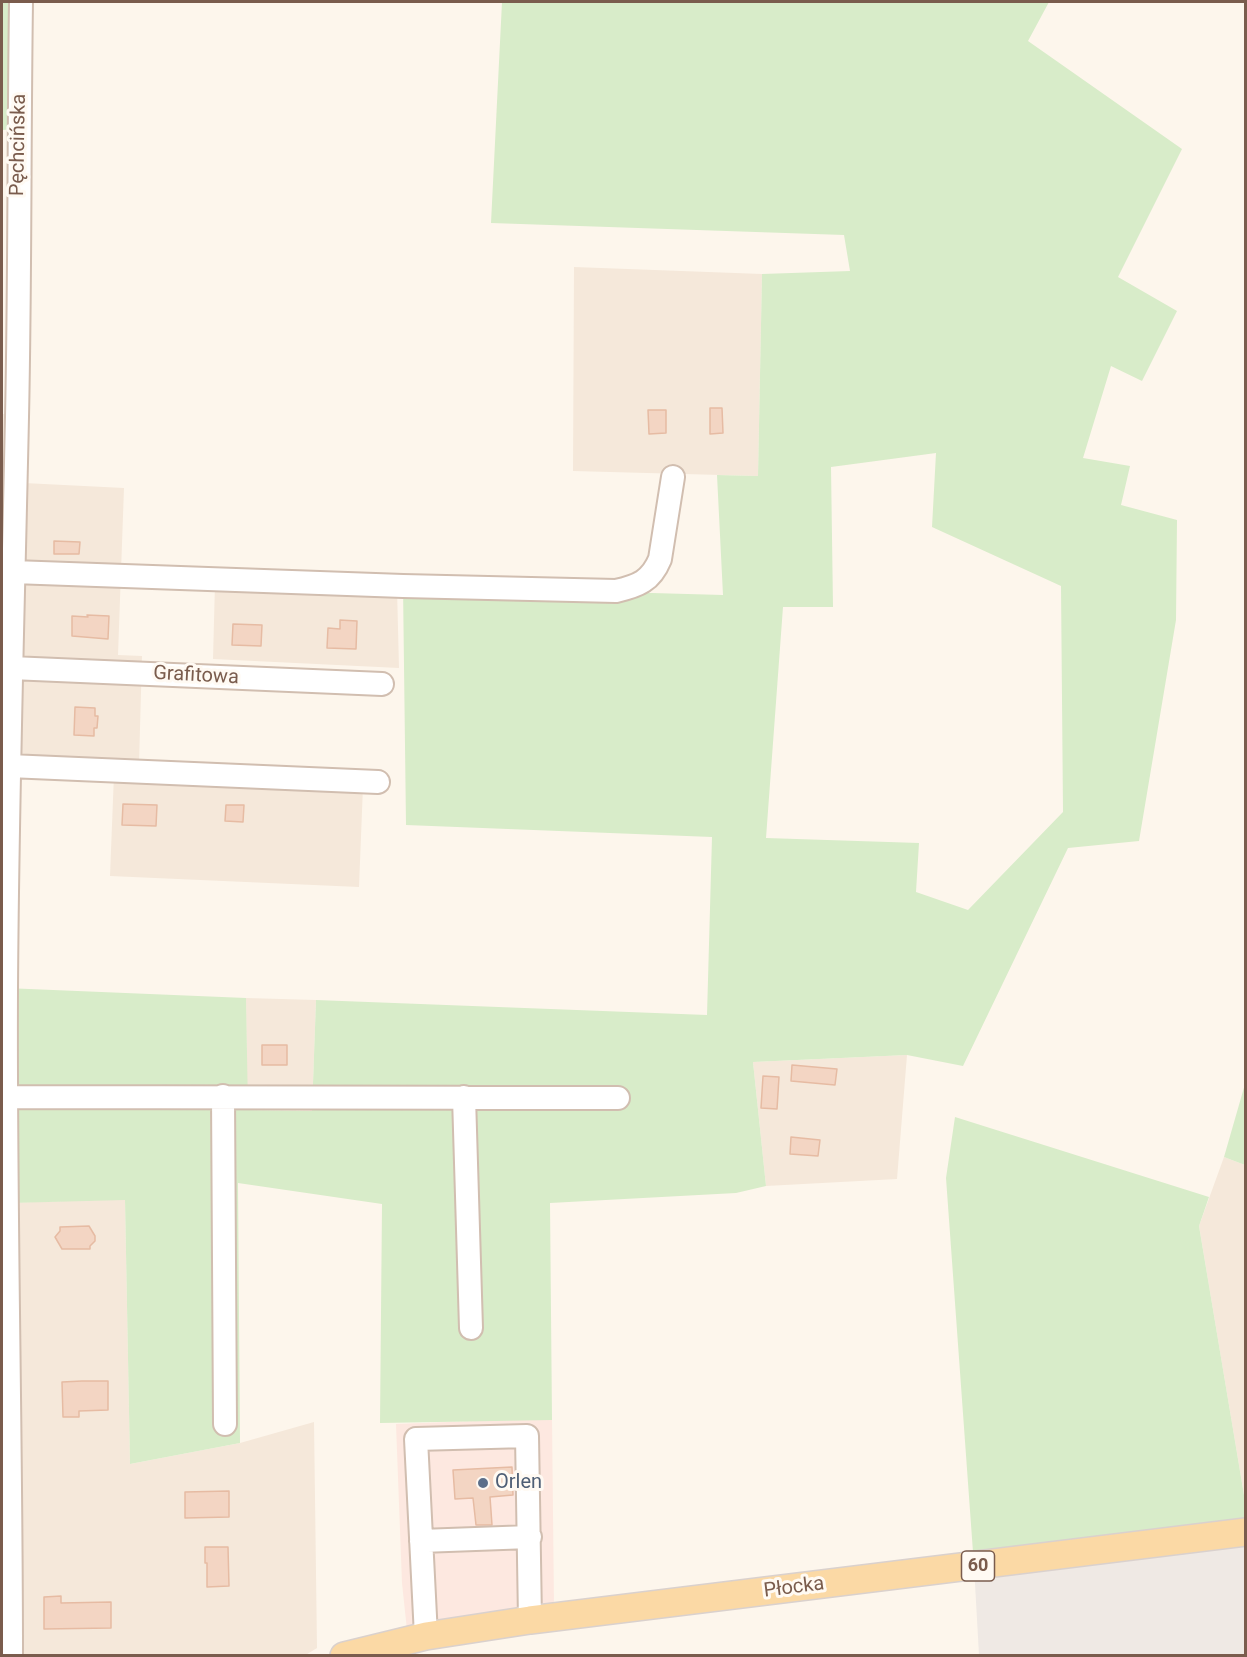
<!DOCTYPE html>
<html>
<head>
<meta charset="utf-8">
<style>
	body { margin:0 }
	#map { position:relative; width:1247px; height:1657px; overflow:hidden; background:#fdf6ec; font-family:Roboto,sans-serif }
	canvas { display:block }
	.frame { position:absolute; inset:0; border:3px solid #7a5c4d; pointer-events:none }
</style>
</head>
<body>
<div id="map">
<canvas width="1247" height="1657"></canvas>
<div class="frame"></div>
</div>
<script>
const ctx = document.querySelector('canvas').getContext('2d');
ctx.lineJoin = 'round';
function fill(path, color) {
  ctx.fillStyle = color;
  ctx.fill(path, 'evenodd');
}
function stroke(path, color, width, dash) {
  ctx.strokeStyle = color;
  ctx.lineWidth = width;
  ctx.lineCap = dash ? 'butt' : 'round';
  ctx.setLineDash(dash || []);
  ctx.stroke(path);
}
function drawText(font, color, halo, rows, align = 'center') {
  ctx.font = font + ' Roboto,sans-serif';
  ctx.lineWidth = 6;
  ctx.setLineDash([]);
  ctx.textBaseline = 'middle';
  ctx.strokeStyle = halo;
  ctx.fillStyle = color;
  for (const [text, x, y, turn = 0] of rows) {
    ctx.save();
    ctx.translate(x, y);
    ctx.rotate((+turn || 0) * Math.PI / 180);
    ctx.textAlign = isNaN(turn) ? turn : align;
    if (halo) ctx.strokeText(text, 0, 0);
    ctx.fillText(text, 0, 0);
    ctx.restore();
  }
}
fill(new Path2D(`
	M574,267L762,274L758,476L573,471Z
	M2,414H24V483L124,488L118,655L142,656L139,764L4,759Z
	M215,583L397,588L399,668L213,659Z
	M114,774L363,786L359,887L110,876Z
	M246,998L316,1000L312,1111L247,1110Z
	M907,1055L897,1179L766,1186L753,1062Z
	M1224,1157L1245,1165V1501L1199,1226Z
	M125,1199L130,1464L240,1443L314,1422L317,1648L304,1656L2,1655V1203Z`), '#f5e8da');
fill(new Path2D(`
	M526,1419L552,1420L554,1608L407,1630L402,1583L396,1424Z`), '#fde8e0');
fill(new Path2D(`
	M1245,1532V1655H979L974,1566Z`), '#efe9e4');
fill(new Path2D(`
	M2,2H21L19,129L2,130Z
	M502,2H1049L1028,41L1182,149L1118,277L1177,311L1142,381L1111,366L1083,458L1130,466L1121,505L1177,520L1176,620L1139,841L1068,848L963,1066L907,1055L753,1062L766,1186L736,1193L550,1203L552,1420L380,1423L382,1204L238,1183L240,1443L130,1464L125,1200L10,1203L5,988L246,998L248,1110L312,1111L316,1000L707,1015L712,837L406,825L403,586L723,595L717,475L758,476L762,274L850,271L844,235L491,223ZM936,453L932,527L1061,586L1063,812L968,910L916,892L919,843L766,838L783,607H833L831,467Z
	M1245,1084V1165L1224,1157Z
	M955,1117L1209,1197L1199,1226L1245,1501V1532L974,1566L946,1178Z`), '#d8ecc9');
const building = new Path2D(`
	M710,408H722L723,433L710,434Z
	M648,410H666V433L649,434Z
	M54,541L80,542L79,554H54Z
	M87,615L109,616L108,639L72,636V616L88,617Z
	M340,620L357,621L356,649L327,648L328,628L340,629Z
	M233,624L262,625L261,646L232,645Z
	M75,707L95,708V716H98L97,728H94V736L74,735Z
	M123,804L157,805L156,826L122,825Z
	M226,805H244L243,822L225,821Z
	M262,1045H287V1065H262Z
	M792,1065L837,1069L835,1085L791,1081Z
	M763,1076L779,1077L777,1109L761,1108Z
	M791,1137L820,1140L818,1156L790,1154Z
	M89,1226L95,1236V1241L90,1246V1249H62L55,1237L60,1231V1227Z
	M82,1381H108V1410L79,1411V1417H63L62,1382Z
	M512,1467L513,1495L490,1497L492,1525H476L473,1498L455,1499L453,1470Z
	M229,1491V1517L185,1518V1492Z
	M205,1547H228L229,1586L207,1587V1563H205Z
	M61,1596V1603L111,1602V1628L44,1629V1597Z`);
fill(building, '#f3d5c3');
stroke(building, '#e6bba3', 1.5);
const minor = new Path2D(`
	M13,572L403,586L616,591C638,586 651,581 660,559L673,477
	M11,668L382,684
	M9,766L378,782
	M223,1096L225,1424
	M7,1097L618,1098
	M464,1097L471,1328
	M421,1541L530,1537
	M426,1636L416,1439L527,1436L530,1620
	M11,1656C11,1434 5,1212 6,991C7,799 13,608 17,417C20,279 19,140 21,2`);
const major = new Path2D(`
	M344,1656L426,1636L530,1620L1246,1532`);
stroke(minor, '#d1beb0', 26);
stroke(major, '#dad1cd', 30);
stroke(minor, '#fff', 22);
stroke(major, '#fbd9a5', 27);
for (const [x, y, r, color] of [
	[483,1483,6,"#5c6f8a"]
]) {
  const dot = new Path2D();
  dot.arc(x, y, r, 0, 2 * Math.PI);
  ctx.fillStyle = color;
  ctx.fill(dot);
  stroke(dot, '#fffaf3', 2);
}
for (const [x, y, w] of [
	[978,1566,33]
]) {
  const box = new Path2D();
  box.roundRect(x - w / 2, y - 15, w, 30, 4.5);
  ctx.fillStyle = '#fffaf3';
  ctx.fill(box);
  stroke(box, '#7a5c4d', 1.5);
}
drawText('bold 18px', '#7a5c4d', null, [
	["60",978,1566]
]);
drawText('20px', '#7a5c4d', '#fffaf3', [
	["Pęchcińska",19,145,-89],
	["Grafitowa",196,676,3],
	["Płocka",794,1588,-7]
]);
drawText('20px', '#4e5e75', '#fffaf3', [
	["Orlen",495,1483]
], 'left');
</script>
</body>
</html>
